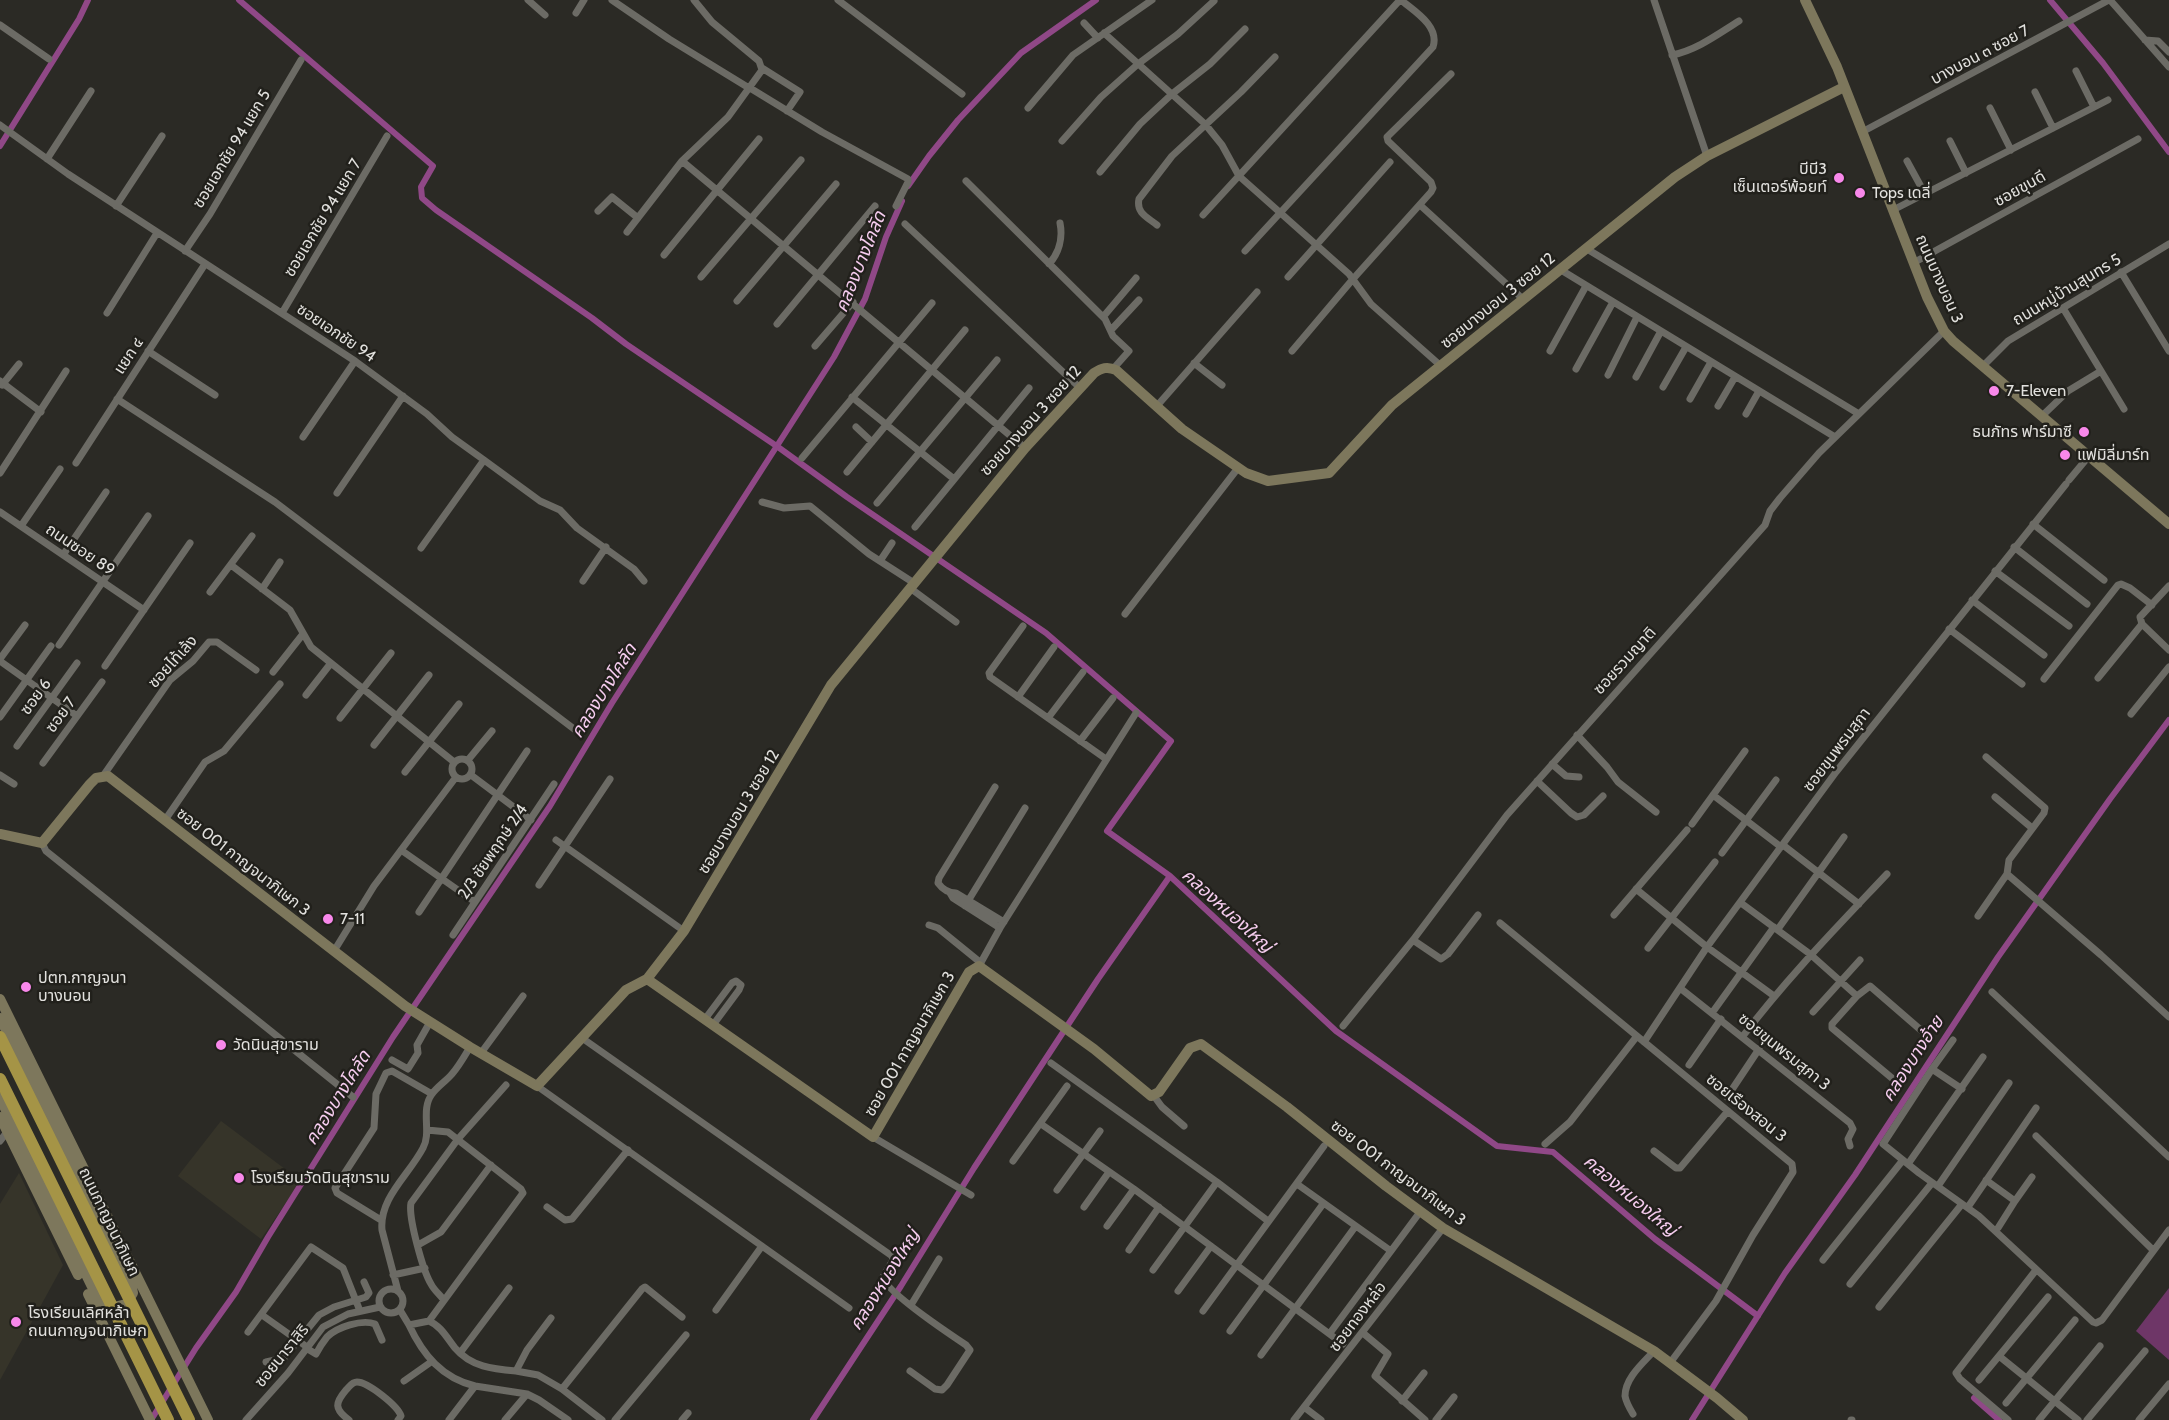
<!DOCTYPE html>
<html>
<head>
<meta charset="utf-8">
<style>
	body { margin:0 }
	canvas { display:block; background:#2b2a25 }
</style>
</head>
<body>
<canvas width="2169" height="1420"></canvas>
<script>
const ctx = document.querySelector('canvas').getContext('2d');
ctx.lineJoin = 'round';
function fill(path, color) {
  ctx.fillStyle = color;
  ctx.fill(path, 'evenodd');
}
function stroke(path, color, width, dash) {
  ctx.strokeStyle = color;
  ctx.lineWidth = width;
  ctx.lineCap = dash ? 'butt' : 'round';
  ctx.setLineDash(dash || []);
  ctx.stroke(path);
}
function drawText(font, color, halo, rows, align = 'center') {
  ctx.font = font + ' Cabin,"Noto Sans Thai",sans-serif';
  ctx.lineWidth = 5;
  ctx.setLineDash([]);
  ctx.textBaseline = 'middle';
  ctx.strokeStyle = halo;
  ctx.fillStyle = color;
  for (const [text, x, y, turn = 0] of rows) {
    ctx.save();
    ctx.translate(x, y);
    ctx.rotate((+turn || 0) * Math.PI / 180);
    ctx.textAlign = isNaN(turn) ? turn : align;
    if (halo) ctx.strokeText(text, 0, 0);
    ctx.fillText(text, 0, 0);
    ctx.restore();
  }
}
fill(new Path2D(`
	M221,1121L301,1181L261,1239L178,1176Z
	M19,1173L63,1265L0,1380V1204Z`), '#363429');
fill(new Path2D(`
	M2169,1288V1360L2136,1331Z`), '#6e3667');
stroke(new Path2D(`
	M239,0L433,166L421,187L422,198L436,210L592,318L626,344L778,447L847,497L1046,633L1171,741L1107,831L1170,876
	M2050,0L2103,63L2169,152
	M0,146L79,19L88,0
	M908,186L929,156L958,120L1021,53L1096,0
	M1974,1398L1999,1420
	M151,1420L196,1348L236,1292L268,1237L393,1037L550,806L612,703L834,357L865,299L886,237L902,201
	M813,1420L901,1286L974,1168L1098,979L1170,876L1336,1031L1497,1146L1553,1152L1655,1239L1758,1316
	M1692,1420L1785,1273L1855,1175L1998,957L2110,799L2169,720`), '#904887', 6);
stroke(new Path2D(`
	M528,0L545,15
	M612,0L669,39L749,88
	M838,0L962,94
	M1654,0L1707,156
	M2110,0L2169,67
	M576,13L584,0
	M1084,23L1098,38
	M0,25L49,59
	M1104,33L1205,124L1222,145L1239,176L1349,274L1371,304L1441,366
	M2145,40L2158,41L2169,52
	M1672,55C1697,50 1718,34 1739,21
	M762,68L800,92L787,111
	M2076,71L2094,107
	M750,88L822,132L908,179V182L896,206
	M2035,92L2053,128
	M1028,108L1073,55L1152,0
	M1990,108L2011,150
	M0,125L68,174L355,361L427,414L452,437L484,460L540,501L560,510L577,528L634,569L644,581
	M1862,132L2109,0
	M1062,141L1101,97L1138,64L1178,34L1214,1
	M1950,141L1966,173
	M47,159L91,91
	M682,161L1025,448
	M1907,161L1925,194
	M1100,172L1140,124L1172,94L1210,64L1245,29
	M966,181L1105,319L1113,336L1129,351L1113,369
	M1420,205L1524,300
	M116,206L162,136
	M1893,210L2108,100
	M598,211L612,197L638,218
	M1203,215L1400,0
	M905,224L1079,387
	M1157,225C1147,217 1136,213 1139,199L1172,156L1241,92L1275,57
	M627,232L682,161L728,117L762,70L759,61L712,22L694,0
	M1587,249L1859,414
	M185,251L210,214L301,60
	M1245,251L1433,47C1440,26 1414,11 1401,0
	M664,255L759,139
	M1915,262L2138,139
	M1049,264C1059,253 1063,238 1060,223
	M1561,270L1835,437
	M2121,272L2169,351
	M701,277L801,160
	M1288,277L1390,162
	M737,301L836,184
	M2063,308L2124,409
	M107,313L157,233
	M282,313L387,136
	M1103,317L1136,278
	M777,324L875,206
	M1111,330L1139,300
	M815,346L853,302
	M148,351L215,395
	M1292,351L1353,279L1431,192L1433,188L1431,182L1388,141L1387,137L1451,74
	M1550,351L1586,286
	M1194,363L1222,385
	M1983,366L2008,341L2169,244
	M1576,369L1613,302
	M1608,375L1637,317
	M1636,377L1661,331
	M0,381L41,412
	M2,385L19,364
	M1663,387L1686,347
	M852,397L954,479
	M117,399L275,502L578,732
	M1690,399L1711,362
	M1718,406L1735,377
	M1156,407L1257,292
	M1746,414L1759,391
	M2043,415L2068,391L2101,371
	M856,427L872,442
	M303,437L355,361
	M802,458L932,303
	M76,463L205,264
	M847,472L965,330
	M0,473L66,371
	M2069,480L2089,456
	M337,493L403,396
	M762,502L784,508L810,506L869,554L914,583
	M877,503L997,360
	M0,512L144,610
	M2033,524L2104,580
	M21,526L60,469
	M915,527L1029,388
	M2014,547L2087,604
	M421,548L484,460
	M63,555L106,492
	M880,561L892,543
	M231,565L290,610L311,647L454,762
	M1995,571L2069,626
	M583,581L606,547
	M2169,586L2140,617L2142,624L2169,650
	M910,588L956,622
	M262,589L280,562
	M210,592L252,536
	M1972,600L2044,655
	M1125,614L1238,468
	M1023,626L989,673L990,677L1106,759
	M1949,629L2022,684
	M59,645L148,516
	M0,659L25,625
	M0,661L77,716
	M105,666L190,543
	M273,672L303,634
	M2098,678L2142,624
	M2044,679L2118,585L2121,584L2130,588L2152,605
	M306,695L331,663
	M1018,697L1054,647
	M2131,714L2169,667
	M0,717L51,646
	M340,718L391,653
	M1048,718L1083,672
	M1577,735L1607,767L1618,782L1656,812
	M1080,741L1113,698
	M374,745L429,675
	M17,746L77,663
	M1986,757L2045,808L2044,813L2009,860L2007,874L2101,955L2169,1017
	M452 769a10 10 0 1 1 20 0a10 10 0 1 1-20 0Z
	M468,760L492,731
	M43,763L102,682
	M1552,764L1566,776L1579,777
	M405,772L459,704
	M0,775L14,784
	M471,775L531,820
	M103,776L170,680L193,661L209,642H217L256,670
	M1537,781L1571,813L1577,817L1584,815L1603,796
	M995,787L939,878L938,883C943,890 948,893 956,893L1004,922
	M1713,795L1781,847
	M1995,797L2032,828
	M165,820L205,762L224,751L280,684
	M1692,824L1745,751
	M556,840L684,931
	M42,843L46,851L353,1097
	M1783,845L1859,904
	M401,850L475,902
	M1722,853L1776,780
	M539,885L610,779
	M1636,889L1707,947L1774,996
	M950,893L953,898L1000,928
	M1741,903L1810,954L1857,996
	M965,906L1025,808
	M419,912L527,751
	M1614,915L1687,830
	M1978,916L2007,874
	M1500,923L1792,1164L1793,1172L1753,1235L1716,1301L1670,1363
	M929,925L938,928L981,963
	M1778,929L1844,837
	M453,935L554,784
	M1413,940L1441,959L1448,954L1478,915
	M1648,948L1715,862
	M334,951L374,886L456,777
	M979,966L1000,928L1136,713
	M1680,988L1850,1123L1853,1129L1848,1139L1850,1146
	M1992,992L2169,1157
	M1813,1012L1860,960
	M1712,1013L1774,927
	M705,1019L732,983L736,981L741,985L739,990L713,1025
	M1343,1026L1413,940L1507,815L1765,525L1770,511L1780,498L1819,453L1944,331
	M1743,1036C1787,978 1837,927 1887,874
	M582,1038L892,1256L893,1260L883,1277C885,1291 951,1335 966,1345L970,1350L947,1385L942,1390L935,1389L910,1371
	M1644,1042L1707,947L1836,772L2066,484
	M481,1053L523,996
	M392,1060L408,1069L418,1053L417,1045L430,1022
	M1051,1063L1217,1182L1268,1221
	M1689,1065L1721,1019
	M1932,1069L1953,1040
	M1899,1084L1832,1028V1024L1857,996L1870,986L1930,1038
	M537,1086L849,1308
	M1962,1089L1932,1069L1883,1144L1919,1173L1979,1216L2093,1322L2096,1323L2102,1320L2169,1230
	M1154,1096L1162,1107L1184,1126
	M1727,1097L1759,1049
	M1041,1124L1134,1189L1343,1344
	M2036,1136L2153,1250
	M873,1137L971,1195
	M0,1141L7,1132
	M1545,1144L1570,1122L1637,1036
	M1654,1151L1676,1168H1680L1728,1111
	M1013,1161L1067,1086
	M1908,1164L1983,1057
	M1986,1180L2015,1201L2032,1177
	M1297,1184L1391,1251
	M1938,1186L2009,1083
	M1057,1190L1100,1131
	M547,1207L565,1220L572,1219L628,1150
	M1084,1207L1109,1172
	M1968,1207L2036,1108
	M381,1220L337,1193L335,1188L374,1128L376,1094L386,1073L392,1071L432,1094
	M1107,1226L1134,1189
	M1998,1228L2015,1201
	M418,1245L441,1232L491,1165
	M1129,1250L1159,1207
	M1823,1260L1903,1160
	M1153,1270L1217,1182
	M393,1275L425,1268
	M1850,1284L1932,1183
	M379 1301a12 12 0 1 1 24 0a12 12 0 1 1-24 0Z
	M398,1291L382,1230C379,1198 409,1175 423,1148C432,1132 420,1110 432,1094C437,1087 446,1081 452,1074C459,1066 464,1057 470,1047
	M1178,1291L1211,1246
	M443,1299C439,1294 434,1290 431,1284C423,1271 408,1217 411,1203L458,1139L506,1085
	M911,1305L939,1259
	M1879,1307L1962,1204
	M400,1310L409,1325L429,1321L523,1193L521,1189L448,1132L427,1130
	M716,1310L762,1246
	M1203,1311L1324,1146
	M262,1315L307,1347
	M429,1321C441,1326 447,1338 455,1348C471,1367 493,1369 516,1371L527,1350L551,1318
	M409,1325C423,1355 442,1378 475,1386L449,1420
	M1230,1331L1323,1204
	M248,1332L311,1247L343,1268L360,1311
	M1330,1333L1420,1212
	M1363,1333L1388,1354L1375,1376L1425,1420
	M306,1348L316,1354C319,1348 323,1342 327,1337C337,1327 362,1319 375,1324L382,1340
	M460,1353L509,1288
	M1261,1355L1355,1227
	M1999,1356L2078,1420
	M266,1362L284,1358L319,1315L334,1307L366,1297L369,1293L364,1282
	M516,1371L538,1375L562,1389L642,1289L645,1287L682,1317
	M1979,1380L2048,1297
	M404,1381L431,1362
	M475,1386L527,1394
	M562,1389L602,1420
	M1402,1401L1424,1373
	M2006,1403L2075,1320
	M1304,1407L1321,1420
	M1633,1414C1630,1409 1626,1402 1625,1396C1625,1378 1643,1363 1654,1351
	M246,1420L288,1373L323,1327L348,1314L380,1307
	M349,1420C334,1409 335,1403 346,1390C350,1386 352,1382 357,1382C368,1382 398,1406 401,1416L398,1420
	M505,1420L527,1394L539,1400L568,1420
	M615,1420L686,1335
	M682,1420L688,1413
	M1294,1420L1443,1228
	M1436,1420L1454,1397
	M1851,1420H1852
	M2008,1420L1960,1379L1956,1373L2036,1270
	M2039,1420L2100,1346
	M2087,1420L2145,1351
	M2139,1420L2169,1384`), '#6c6b65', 7);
stroke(new Path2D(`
	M1805,0L1837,67L1927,297L1944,331L1953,341L2169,524
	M0,834L42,843L90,784L96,778L108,776L405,1006L470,1047L537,1086L626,990L647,979L684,931L831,685L1025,448L1094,373C1102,368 1107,366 1116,370L1182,429L1246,473L1268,481L1329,473L1392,405L1675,177L1707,156L1844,87
	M647,979L873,1137L969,972L979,966L1094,1049L1151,1096L1159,1092L1190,1048L1201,1044L1287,1107L1386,1186L1443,1228L1654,1351L1717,1398L1743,1420
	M0,999L208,1420
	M0,1018L131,1282L133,1293L126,1304L110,1308L101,1303L98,1299L0,1098
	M0,1117L78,1275
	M88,1294L150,1420`), '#7d775c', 10);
stroke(new Path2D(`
	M0,1037L189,1420
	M0,1079L168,1420`), '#a59446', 12);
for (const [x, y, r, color] of [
	[1839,178,6,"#f888ea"],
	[1860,193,6,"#f888ea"],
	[1994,391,6,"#f888ea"],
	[2084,432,6,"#f888ea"],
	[2065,455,6,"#f888ea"],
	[328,919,6,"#f888ea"],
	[26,987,6,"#f888ea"],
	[221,1045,6,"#f888ea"],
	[239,1178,6,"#f888ea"],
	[16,1322,6,"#f888ea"]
]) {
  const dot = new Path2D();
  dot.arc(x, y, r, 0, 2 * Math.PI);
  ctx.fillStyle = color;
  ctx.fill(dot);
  stroke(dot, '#21201b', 2);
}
drawText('16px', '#e2e1de', '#21201b', [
	["บางบอน ๓ ซอย 7",1980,55,-28],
	["ซอยเอกชัย 94 แยก 5",232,149,-59],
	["ซอยขุนดี",2020,189,-29],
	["ซอยเอกชัย 94 แยก 7",323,218,-59],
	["ถนนบางบอน 3",1939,279,66],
	["ถนนหมู่บ้านสุนทร 5",2067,290,-31],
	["ซอยบางบอน 3 ซอย 12",1498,301,-39],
	["ซอยเอกชัย 94",336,333,34],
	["แยก ๔",129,356,-57],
	["ซอยบางบอน 3 ซอย 12",1031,421,-48],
	["ถนนซอย 89",80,550,34],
	["ซอยรวมญาติ",1625,661,-48],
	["ซอยไท้เล้ง",173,662,-48],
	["ซอย 6",36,697,-54],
	["ซอย 7",61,715,-54],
	["ซอยขุนพรมสุภา",1837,750,-53],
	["ซอยบางบอน 3 ซอย 12",739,812,-59],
	["2/3 ชัยพฤกษ์ 2/4",493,852,-56],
	["ซอย 001 กาญจนาภิเษก 3",243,862,38],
	["ซอย 001 กาญจนาภิเษก 3",910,1044,-60],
	["ซอยขุนพรมสุภา 3",1784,1052,39],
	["ซอยเรืองสอน 3",1746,1108,39],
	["ซอย 001 กาญจนาภิเษก 3",1398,1173,37],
	["ถนนกาญจนาภิเษก",109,1222,64],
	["ซอยทองหล่อ",1358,1317,-53],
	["ซอยนาราสิริ",282,1356,-51]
]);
drawText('16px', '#e2e1de', '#21201b', [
	["บีบี3",1827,169,"right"],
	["เซ็นเตอร์พ้อยท์",1827,187,"right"],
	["Tops เดลี่",1872,193],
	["7-Eleven",2006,391],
	["ธนภัทร ฟาร์มาซี",2072,432,"right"],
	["แฟมิลี่มาร์ท",2077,455],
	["7-11",340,919],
	["ปตท.กาญจนา",38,978],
	["บางบอน",38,996],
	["วัดนินสุขาราม",233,1045],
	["โรงเรียนวัดนินสุขาราม",251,1178],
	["โรงเรียนเลิศหล้า",28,1313],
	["ถนนกาญจนาภิเษก",28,1331]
], 'left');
drawText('italic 18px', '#f6cdef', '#21201b', [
	["คลองบางโคลัด",861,262,-68],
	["คลองบางโคลัด",604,691,-58],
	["คลองหนองใหญ่",1227,911,42],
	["คลองบางอ้าย",1913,1059,-57],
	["คลองบางโคลัด",338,1098,-58],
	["คลองหนองใหญ่",1630,1196,40],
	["คลองหนองใหญ่",885,1280,-58]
]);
</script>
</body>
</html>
